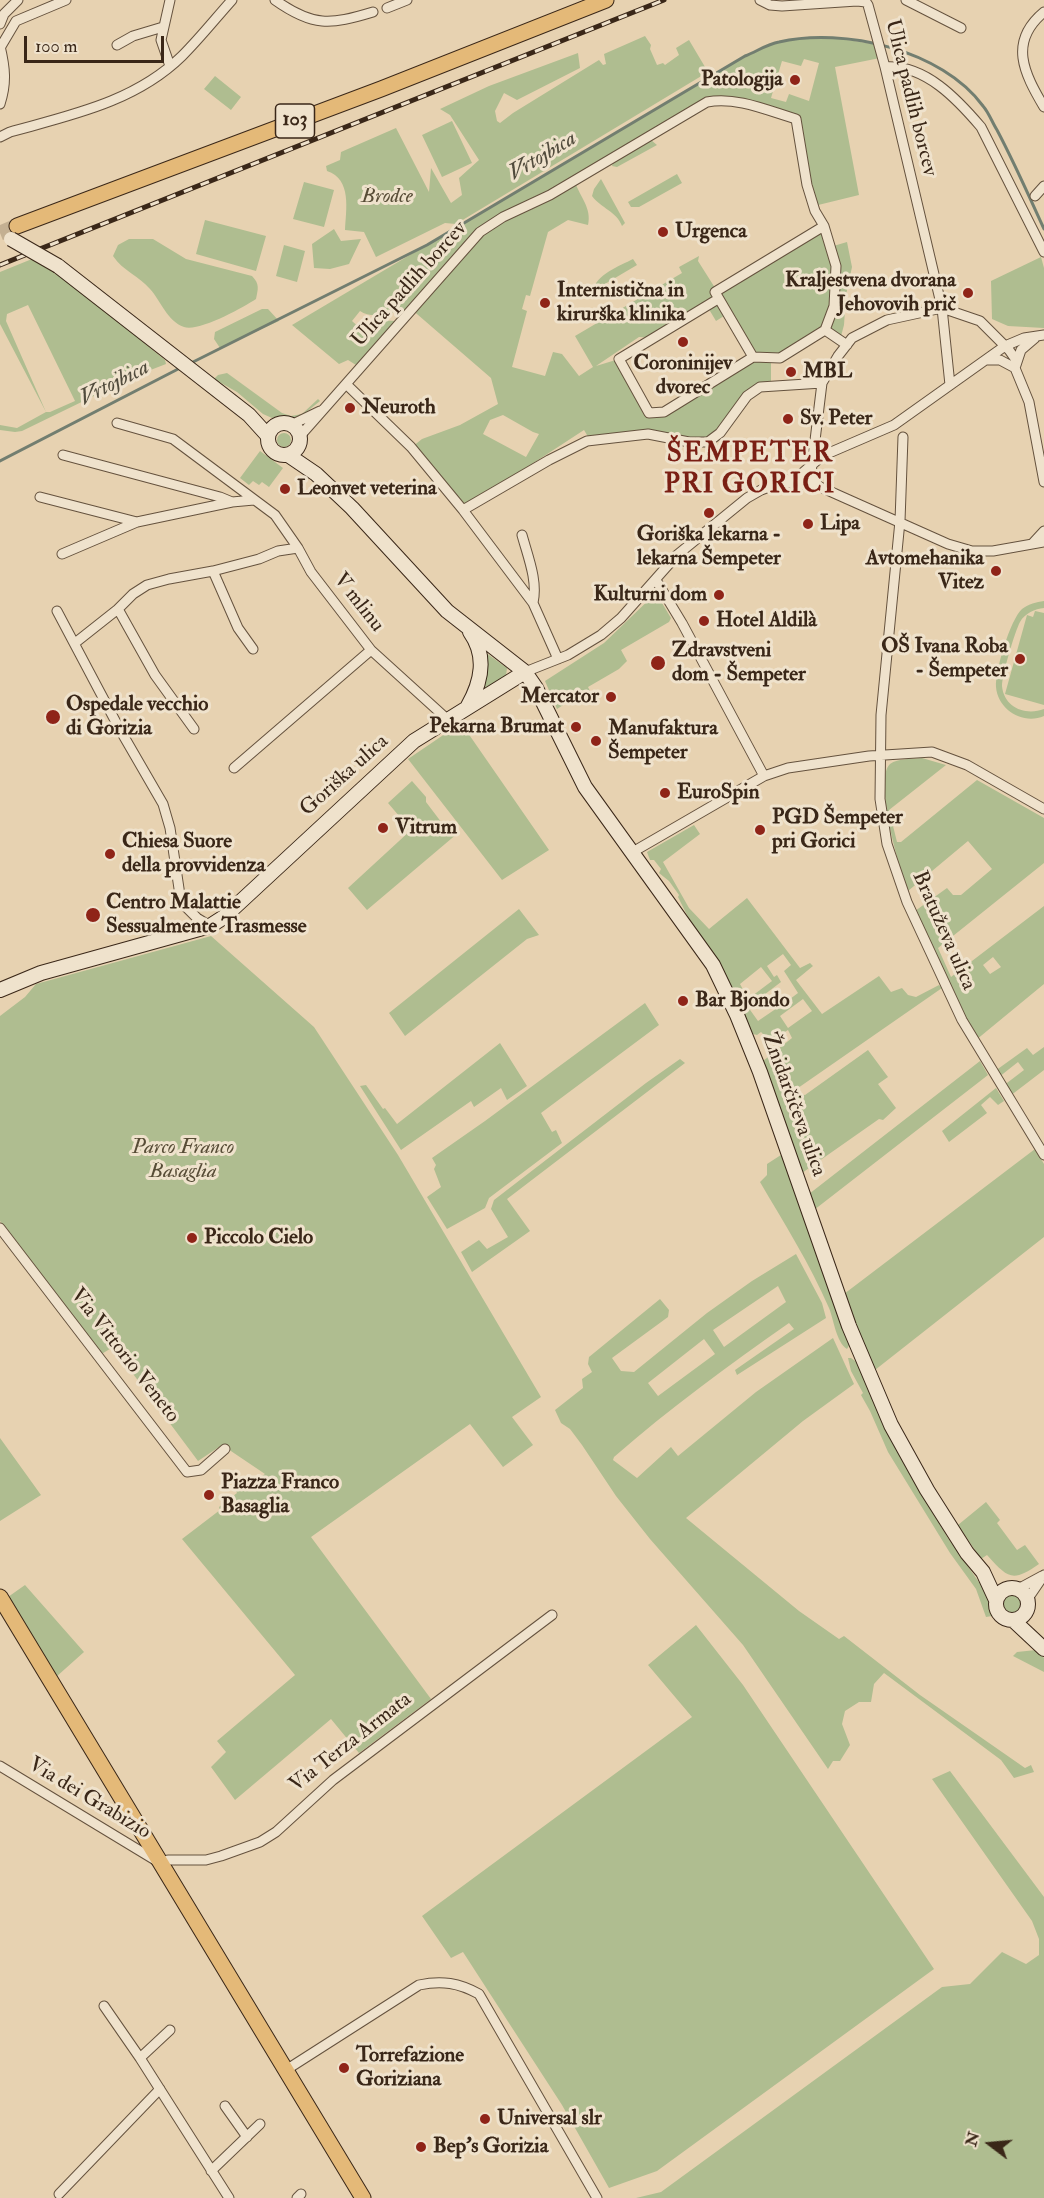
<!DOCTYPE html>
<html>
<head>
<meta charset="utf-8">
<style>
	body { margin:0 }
	#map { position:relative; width:1044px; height:2198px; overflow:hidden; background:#e7d2b1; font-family:"IM FELL Double Pica",serif }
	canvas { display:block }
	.north { position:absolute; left:960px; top:2114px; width:60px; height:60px; -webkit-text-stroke:4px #efe2cc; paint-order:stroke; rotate:286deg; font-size:16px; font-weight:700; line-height:24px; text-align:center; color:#3a2718 }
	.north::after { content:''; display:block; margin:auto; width:21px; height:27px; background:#3a2718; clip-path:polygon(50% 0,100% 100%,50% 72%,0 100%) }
	.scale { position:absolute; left:24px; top:36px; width:140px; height:27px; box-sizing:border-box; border:3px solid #3a2718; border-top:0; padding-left:8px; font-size:18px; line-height:21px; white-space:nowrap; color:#3a2718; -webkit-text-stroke:4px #efe2cc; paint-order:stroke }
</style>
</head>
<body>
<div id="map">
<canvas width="1044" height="2198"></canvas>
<div class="north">N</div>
<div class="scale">100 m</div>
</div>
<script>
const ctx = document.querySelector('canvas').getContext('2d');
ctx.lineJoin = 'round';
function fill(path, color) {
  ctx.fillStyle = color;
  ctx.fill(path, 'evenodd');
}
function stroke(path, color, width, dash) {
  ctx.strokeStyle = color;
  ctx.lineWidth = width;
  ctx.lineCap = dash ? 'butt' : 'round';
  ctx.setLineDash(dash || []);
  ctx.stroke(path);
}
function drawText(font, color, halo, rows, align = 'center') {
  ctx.font = font + ' "IM FELL Double Pica",serif';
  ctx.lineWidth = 6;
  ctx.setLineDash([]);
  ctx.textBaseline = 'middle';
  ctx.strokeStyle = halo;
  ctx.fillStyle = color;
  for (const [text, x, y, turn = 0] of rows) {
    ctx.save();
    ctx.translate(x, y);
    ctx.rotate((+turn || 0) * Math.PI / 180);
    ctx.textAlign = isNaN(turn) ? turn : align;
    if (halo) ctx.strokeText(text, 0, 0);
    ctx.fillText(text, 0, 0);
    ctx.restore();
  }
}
fill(new Path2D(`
	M645,36L651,45L650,49L657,65L663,63L665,65L679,55L676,48L689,40L708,72L456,224L445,223L376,257L364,232L345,230C346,210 352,179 327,171L326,166L340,160L341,152L396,128L429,192L431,168L451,203L462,195L459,178L479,160L450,115L440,109L489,86L578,53L580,68L517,100L504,93L495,111L497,121L500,123L513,113L599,60L603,65L606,64L604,54Z
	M823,36L879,45L880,58L835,67L859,195L814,206L796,119L715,100L575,182C580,197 592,208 588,225L568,220L548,232L530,296L526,295L522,309L527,311L512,367L545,376L553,352L562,354L579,376L593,367L575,336L682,273L679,267L699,256L698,261L717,291L824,226L830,247L847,242L852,267L846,295L844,325L840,340L825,330L771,359V381L753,391L708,442L655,436L590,440L584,430L463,509L412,447L422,439L460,425L498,404L491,378L410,308C395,312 373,320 360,311L352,321L362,330L372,320L396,321L356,365L348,360L339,364L292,325L745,56L777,42ZM804,59L819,63L809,101L789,94L786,102L771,98L782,61L801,66ZM707,306L716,321L724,316L752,357L665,412L650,413L619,359L596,366L639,337L653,338ZM503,415L533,432L539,434L526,457L483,434L490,420Z
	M215,76L241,97L231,110L204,89Z
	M452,121L472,163L442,177L422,135Z
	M651,140L657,145L617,167L612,166L613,163Z
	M677,174L682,183L639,207H631L628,202Z
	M601,179L625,223L622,226C617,212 601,208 592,196L594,189Z
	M304,182L334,190L324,227L293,219Z
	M205,220L266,236L256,271L196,254Z
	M334,229L341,241L361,239L349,264L330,269L314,268L312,244Z
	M129,239H153L186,259L252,276C260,284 258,289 256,299C242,308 199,332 184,327C167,321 161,301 150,289C139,276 123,271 113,256L118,245Z
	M284,245L305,251L297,282L276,276Z
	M1041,257L1044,268V328L1008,326L992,319L991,281Z
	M32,259C80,287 122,325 165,360L166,364L135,376L22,431L15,432L0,430V425L17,428L46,412L0,324V272ZM28,305L75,401L50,412H46L6,321L7,314Z
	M633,259L637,265L593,291C596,274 620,266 633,259Z
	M262,309H268L279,321L220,348L214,339L215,332Z
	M227,373L282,413L291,416L302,414L318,399L320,401L304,414L296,418L283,416L272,418L263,414L237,392L214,379L218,375Z
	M277 440a7 7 0 1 1 14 0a7 7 0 1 1-14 0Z
	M260,451L283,468L269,487L262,482L259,485L253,481L249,485L240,478Z
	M656,593L671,618L669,622L621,650L627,661L619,669L588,687L593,697L581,705L574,698L557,709L545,681L604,643Z
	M1044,601V608C1035,609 1025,613 1020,622C1015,631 1002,675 1002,686C1004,708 1026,716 1044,709V716C1023,725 998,710 996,687C995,671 1010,620 1022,609C1029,604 1036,602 1044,601Z
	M1035,611L1044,613V705L1005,694L1027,615L1033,617Z
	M482,650L507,668L506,676L481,690Z
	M461,723L549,850L502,880L408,759Z
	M922,758L946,765L889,810L897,842H901L977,780L1044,818V863L938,948L951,977L1044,906V984L976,1040L915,911L947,888L953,895H961L992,869L968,841L908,891C900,871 873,779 890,764C898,758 913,759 922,758ZM993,957L1001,967L990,974L983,965Z
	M412,781L426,797V802L451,835L456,831L458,833L367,910L348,888L411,830L388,803Z
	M694,825L700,834L663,862L689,908L709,929L747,898L800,968L810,963L813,966L796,980L822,1014L879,976L891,992L902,988L908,995L916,997L939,985L942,988L798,1088V1094L805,1095L868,1050L888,1077L878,1084L896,1108L883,1120L879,1119L802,1173L763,1061L792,1038L788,1030L770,1041L761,1032L757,1035L753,1034L725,973L688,917L678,897L679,895L669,881L659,873L661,869L654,860H650L647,852ZM783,954L791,965L784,971L798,993L790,999L793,1003L784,1009L780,1006L758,1021L748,1007L781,982L777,975L774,977L767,966ZM761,967L772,981L748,999L740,984ZM803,999L812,1011L788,1028L780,1016Z
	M519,909L539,935L527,939L405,1036L389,1013Z
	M211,936L314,1027L398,1155L541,1397L512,1417L533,1445L503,1467L470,1424L311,1537L431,1699L359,1753L331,1719L235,1800L211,1767L226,1752L217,1741L295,1675L182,1539L220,1510L219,1507L237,1493L235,1489L240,1485L243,1489L265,1474L222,1445L198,1461L113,1347L100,1355L0,1221V1016L25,997L36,984Z
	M645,1003L659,1025L541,1113L552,1132L556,1130L562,1143L489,1198L485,1208L447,1229L427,1197L441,1187L434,1169L436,1165L432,1158L485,1121Z
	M500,1043L527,1086L507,1100L501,1088L474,1107L471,1101L401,1150L360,1086L366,1085L383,1109L385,1108L397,1124Z
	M1044,1047V1070L1010,1096L1003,1086L1024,1070L1018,1062L999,1077L995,1071L1027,1048L1033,1055Z
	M680,1059L685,1063L507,1199L530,1231L472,1272L461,1252L479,1240L487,1249L508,1237L491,1209L494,1200L646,1083Z
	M980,1061L988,1075L814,1210L809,1194Z
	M996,1088L1004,1101L998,1105L990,1097L981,1105L987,1113L949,1142L942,1131Z
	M1035,1149L1044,1164V1237L875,1370L844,1294Z
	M784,1153L850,1344L847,1349C836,1342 834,1320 829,1308C810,1264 784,1223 760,1182L767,1175V1164Z
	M796,1254L822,1303L826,1318L737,1375L735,1370L794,1329L789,1323C729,1365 670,1408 614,1457L613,1460L637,1478L671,1447L678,1456L756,1392L833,1338L854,1384L803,1421L686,1518L799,1611L839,1639L844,1636L920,1695L1025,1768L1031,1765L1034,1772L1014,1778L1001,1760L884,1673L874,1684L871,1702H859L845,1711L842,1724L850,1745L840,1761H833L828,1769L743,1645L650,1539L616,1496L582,1445L570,1429L561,1423L555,1410L583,1388L582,1379L592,1372L588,1364L589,1357L660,1299L669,1310L668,1317L612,1358L621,1371L634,1372L707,1313L752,1281ZM778,1286L786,1302L724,1347L713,1330ZM704,1339L715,1354L658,1396L648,1383Z
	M848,1358H851L858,1363L862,1376L887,1432L913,1480L948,1538L988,1595L992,1616L986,1617L976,1589L950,1553L888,1452L870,1411L861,1395L863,1393L851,1371Z
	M0,1438L41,1495L0,1521Z
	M986,1502L1000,1520L997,1523L1017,1550L1025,1545L1039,1564C1012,1583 1008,1578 987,1555L981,1559L958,1525Z
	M25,1585L84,1652L56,1677L8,1597Z
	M1003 1604a9 9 0 1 1 18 0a9 9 0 1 1-18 0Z
	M696,1625L743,1685L934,1969L657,2171L609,2188L562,2105L463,1952L451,1958L422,1916L692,1717L648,1665Z
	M1036,1650L1044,1658V1672L1013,1656L1017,1652Z
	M950,1771L1044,1897V2198H636L661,2192L942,1987L970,1984L1002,1952L1026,1964L1039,1955V1939L1032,1921L932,1779Z`), '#afbd90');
stroke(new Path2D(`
	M191,363L427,245L745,56C756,52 767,44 779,42C844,27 942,50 983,106C989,113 992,122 997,130C1014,162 1029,196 1044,229
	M0,461L182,367`), '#727e70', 3);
stroke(new Path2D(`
	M0,233L17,226`), '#c4b092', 15, [15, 8]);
const street = new Path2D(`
	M275,0C313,27 330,25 373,12
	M760,0L770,5L782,6L857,1L866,2L868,5L885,67L942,308L950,385
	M906,0L961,28
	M387,8L407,0
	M1044,12C1008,42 1024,73 1044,107
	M0,24L4,14L18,0
	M117,45L133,36L163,27
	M0,46C5,67 7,83 0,104
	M0,48L16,21L66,0
	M170,66L161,40L170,0
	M885,67C925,64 958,100 981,127L1044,252
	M0,137L10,132C71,115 135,102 182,56C200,38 215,19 232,0
	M1035,196L1044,186
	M825,330L847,345
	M1035,338L1021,350L1015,368L1029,402L1044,482
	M753,357L715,292L824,226
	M987,360H1000L1015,368
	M346,384L411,447L463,510L533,603L558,659
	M117,423L173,439L275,515L298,548L311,572L371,650L447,719
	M291,425L320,411
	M300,436L480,232L503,217L550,195L707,102C736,96 769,111 796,119L807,185L815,211L824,226L836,266L834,306L825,330L780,358L753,357L664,412L649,413L619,359L718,299
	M903,437L900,521L881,715L880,799L887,844L907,902L962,1020L1044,1155
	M63,455L220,497L232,502
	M787,483L818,486L948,544L972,551H993L1044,542
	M818,486L811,473L822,383L838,356L852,338L887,320L942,308L980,321L1009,350L1016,360
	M40,497L137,522
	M463,510L549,460L587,441L648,434L689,442H708L720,433L747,396L760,387L822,383
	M522,535C528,557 538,581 533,603
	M1032,544L1044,531
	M62,554L137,522L232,502L254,500
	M213,571L238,628L253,649
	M656,580L682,623L764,776
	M57,611L119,728L163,804L170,828L181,902L197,918L210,926
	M75,643L118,609
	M525,672L568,655L601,635L621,618L677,555L747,498L761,490L799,476L822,456L894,425L1005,346L1024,338L1044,335
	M194,729L155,675L118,609L133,594L147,585L169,579L213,571L259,559L278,551L298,548
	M234,768L371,650
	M631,853L764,776L788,768L869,756L932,752L967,765L1044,809
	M0,1228L187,1472L201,1470L225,1449
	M1018,1589L1042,1576
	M1027,1600L1044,1575
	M0,1766L160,1863L168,1860H206L221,1856L260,1842L276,1832L333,1780L552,1615
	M104,2006L140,2058L229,2198
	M140,2058L170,2030
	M286,2070L419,1985C442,1980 459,1983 479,1994L597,2198
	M225,2106L247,2137
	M211,2171L260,2124
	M59,2194L160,2089
	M297,2198L301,2194`);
const secondary = new Path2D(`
	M58,266L249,415L268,436
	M268 439a16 16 0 1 1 32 0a16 16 0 1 1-32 0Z
	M288,455L316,474L352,508L447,611L525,672L536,688L585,787L713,965L737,1015L760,1072L849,1326L891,1425L927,1490L967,1553L983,1572L996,1600
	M468,706C482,681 487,656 470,632
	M0,990L41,973L210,926L224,917L414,741L525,672
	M996 1604a16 16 0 1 1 32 0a16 16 0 1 1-32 0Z
	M1013,1620L1044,1649`);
const primary = new Path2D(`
	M17,226L381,89L606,0
	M0,1597L363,2198`);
stroke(street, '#65523e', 11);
stroke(secondary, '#3a2718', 16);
stroke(primary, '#3a2718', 17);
stroke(street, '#efe2cc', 9);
stroke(secondary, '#efe2cc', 14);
stroke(primary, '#e4b978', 15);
const rail = new Path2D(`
	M0,265L664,0`);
stroke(rail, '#3a2718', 5);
stroke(rail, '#efe2cc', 3, [9]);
const secondaryBridge = new Path2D(`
	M11,239L58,266`);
stroke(secondaryBridge, '#3a2718', 16, []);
stroke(secondaryBridge, '#efe2cc', 14);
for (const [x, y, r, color] of [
	[795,80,6,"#8f2418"],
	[663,232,6,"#8f2418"],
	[968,293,6,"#8f2418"],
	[545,303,6,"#8f2418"],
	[683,342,6,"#8f2418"],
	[791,372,6,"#8f2418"],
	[350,408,6,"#8f2418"],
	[788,419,6,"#8f2418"],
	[285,489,6,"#8f2418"],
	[709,513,6,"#8f2418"],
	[808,524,6,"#8f2418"],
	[996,571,6,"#8f2418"],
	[719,595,6,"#8f2418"],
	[704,621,6,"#8f2418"],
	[1020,659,6,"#8f2418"],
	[658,663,8,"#8f2418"],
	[611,697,6,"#8f2418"],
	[53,717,8,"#8f2418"],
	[576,727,6,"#8f2418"],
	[596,741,6,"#8f2418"],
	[665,793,6,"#8f2418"],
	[383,828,6,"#8f2418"],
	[760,830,6,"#8f2418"],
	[110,854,6,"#8f2418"],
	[93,915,8,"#8f2418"],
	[683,1001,6,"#8f2418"],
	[192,1238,6,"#8f2418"],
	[209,1495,6,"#8f2418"],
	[344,2068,6,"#8f2418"],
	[485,2119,6,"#8f2418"],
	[421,2147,6,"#8f2418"]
]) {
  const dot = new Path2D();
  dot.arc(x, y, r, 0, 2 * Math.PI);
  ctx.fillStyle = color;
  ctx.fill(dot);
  stroke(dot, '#efe2cc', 2);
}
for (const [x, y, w] of [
	[295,121,39]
]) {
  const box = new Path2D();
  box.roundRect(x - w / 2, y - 17, w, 34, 4.5);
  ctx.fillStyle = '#efe2cc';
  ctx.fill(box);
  stroke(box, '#3a2718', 1.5);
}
drawText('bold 20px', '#3a2718', null, [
	["103",295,121]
]);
drawText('bold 21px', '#3a2718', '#efe2cc', [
	["Patologija",783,80,"right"],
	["Urgenca",675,232],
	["Kraljestvena dvorana",956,281,"right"],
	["Jehovovih prič",956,305,"right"],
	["Internistična in",557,291],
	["kirurška klinika",557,315],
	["Coroninijev",683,364,"center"],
	["dvorec",683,388,"center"],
	["MBL",803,372],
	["Neuroth",362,408],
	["Sv. Peter",800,419],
	["Leonvet veterina",297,489],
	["Lipa",820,524],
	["Goriška lekarna -",709,535,"center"],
	["lekarna Šempeter",709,559,"center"],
	["Avtomehanika",984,559,"right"],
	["Vitez",984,583,"right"],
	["Kulturni dom",707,595,"right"],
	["Hotel Aldilà",716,621],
	["OŠ Ivana Roba",1008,647,"right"],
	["- Šempeter",1008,671,"right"],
	["Zdravstveni",672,651],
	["dom - Šempeter",672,675],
	["Mercator",599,697,"right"],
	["Ospedale vecchio",66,705],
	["di Gorizia",66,729],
	["Pekarna Brumat",564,727,"right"],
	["Manufaktura",608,729],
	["Šempeter",608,753],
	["EuroSpin",677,793],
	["PGD Šempeter",772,818],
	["pri Gorici",772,842],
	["Vitrum",395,828],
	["Chiesa Suore",122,842],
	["della provvidenza",122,866],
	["Centro Malattie",106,903],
	["Sessualmente Trasmesse",106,927],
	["Bar Bjondo",695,1001],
	["Piccolo Cielo",204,1238],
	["Piazza Franco",221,1483],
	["Basaglia",221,1507],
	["Torrefazione",356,2056],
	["Goriziana",356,2080],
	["Universal slr",497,2119],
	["Bep's Gorizia",433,2147]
], 'left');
drawText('21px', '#3a2718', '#efe2cc', [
	["Ulica padlih borcev",910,98,76],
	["Ulica padlih borcev",410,285,-48],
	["V mlinu",358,603,52],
	["Goriška ulica",345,776,-42],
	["Bratuževa ulica",943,931,66],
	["Žnidarčičeva ulica",793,1105,70],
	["Via Vittorio Veneto",124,1356,52],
	["Via Terza Armata",351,1743,-38],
	["Via dei Grabizio",89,1799,31]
]);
drawText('italic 21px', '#574c36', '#efe2cc', [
	["Brodce",387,197],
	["Parco Franco",183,1148],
	["Basaglia",183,1172]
]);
drawText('italic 22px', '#514b3c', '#efe2cc', [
	["Vrtojbica",543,157,-31],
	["Vrtojbica",115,384,-27]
]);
ctx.letterSpacing = '1.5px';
drawText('bold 27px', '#7a1f14', '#efe2cc', [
	["ŠEMPETER",750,455],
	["PRI GORICI",750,486]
]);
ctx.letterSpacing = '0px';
</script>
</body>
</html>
